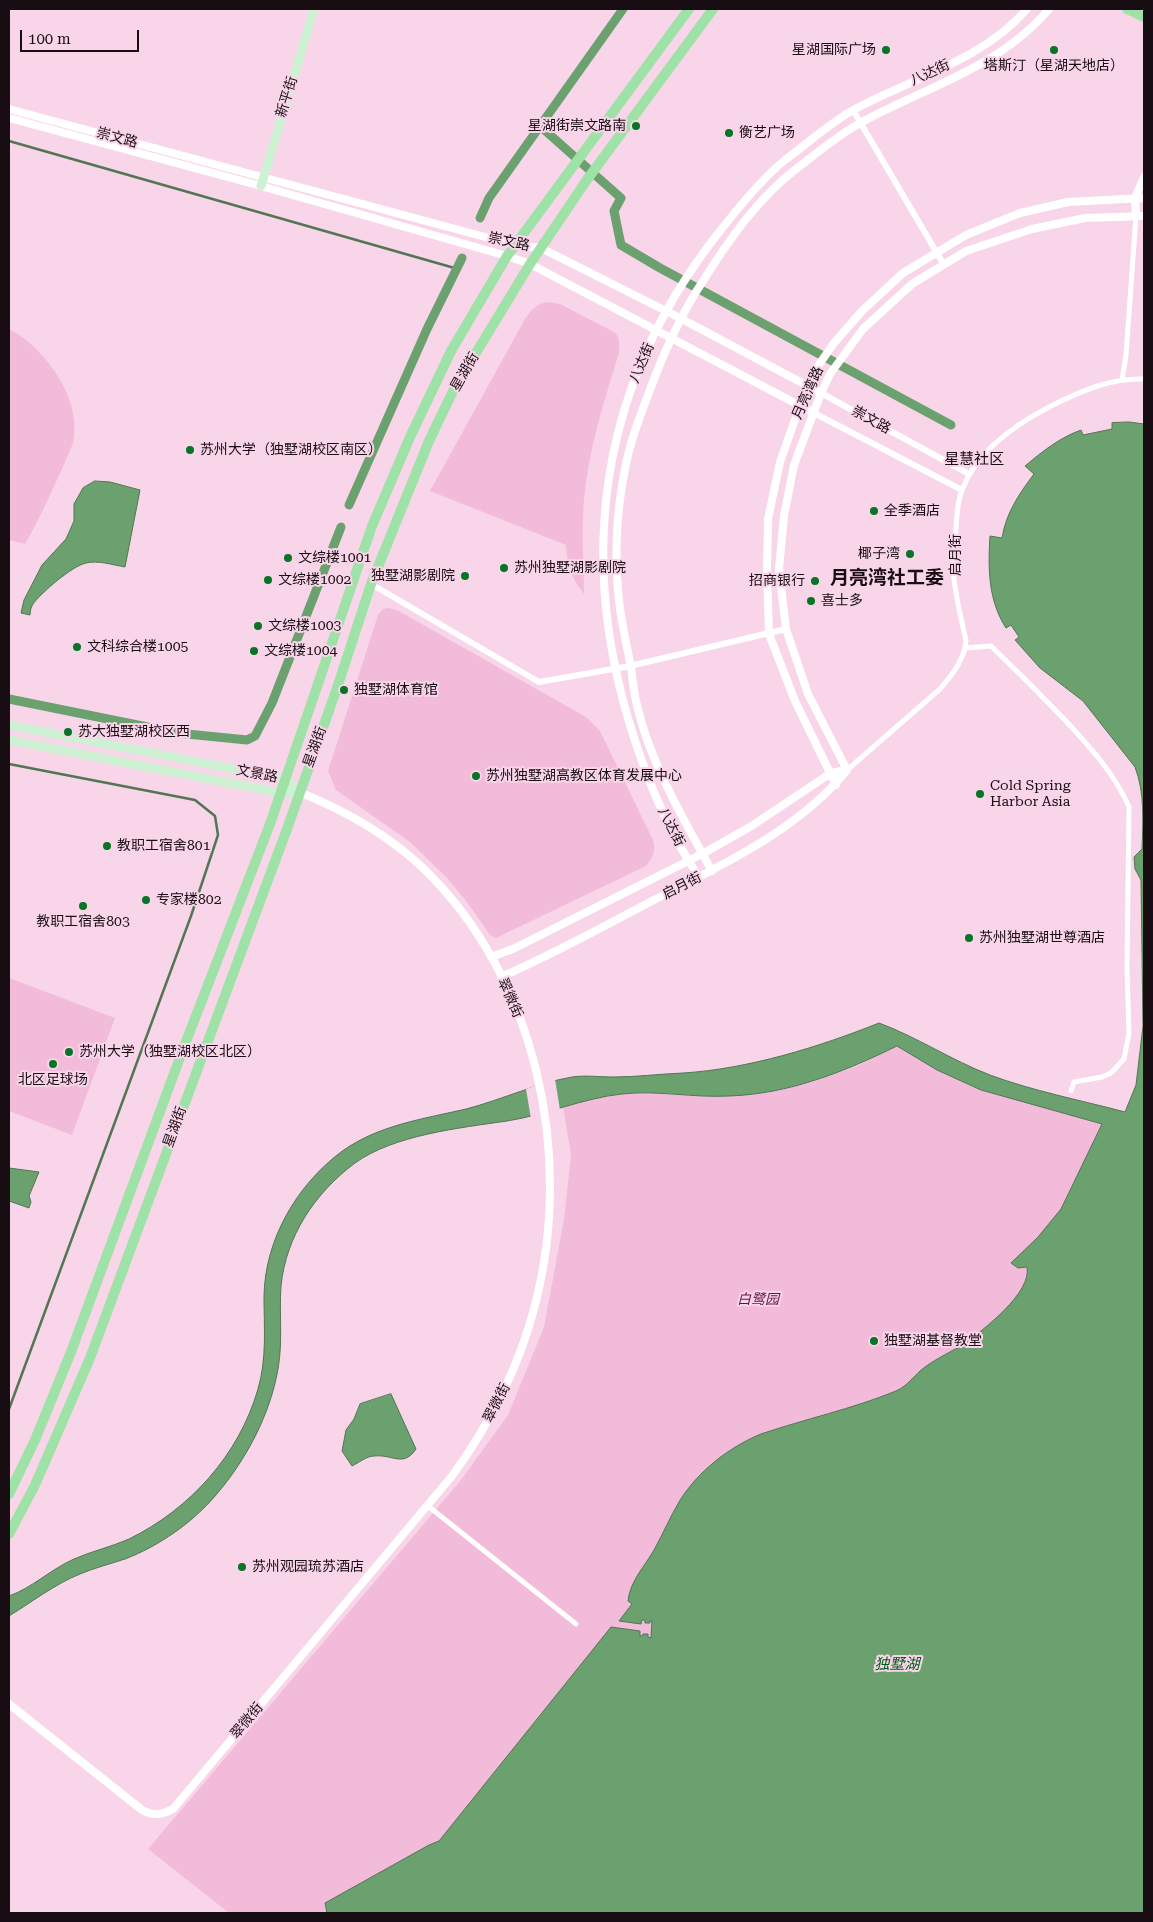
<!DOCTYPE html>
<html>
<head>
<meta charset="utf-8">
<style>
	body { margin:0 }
	#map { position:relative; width:1153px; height:1922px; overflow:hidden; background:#f9d5e9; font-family:"Roboto Serif",serif }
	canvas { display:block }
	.frame { position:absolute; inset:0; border:10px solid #190d14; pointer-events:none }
	.scale { position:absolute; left:20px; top:30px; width:119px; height:22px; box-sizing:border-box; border:2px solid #190d14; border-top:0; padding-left:6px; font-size:15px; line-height:18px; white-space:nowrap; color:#190d14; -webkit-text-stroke:4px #f9d5e9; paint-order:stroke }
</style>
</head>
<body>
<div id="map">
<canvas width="1153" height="1922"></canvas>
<div class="frame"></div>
<div class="scale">100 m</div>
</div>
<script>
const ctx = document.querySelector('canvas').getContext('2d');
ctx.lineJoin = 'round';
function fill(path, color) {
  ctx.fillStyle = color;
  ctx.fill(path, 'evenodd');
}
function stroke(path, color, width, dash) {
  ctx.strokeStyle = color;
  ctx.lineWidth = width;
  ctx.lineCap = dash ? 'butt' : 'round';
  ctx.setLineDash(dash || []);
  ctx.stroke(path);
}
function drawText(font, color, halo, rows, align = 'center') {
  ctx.font = font + ' "Roboto Serif","Noto Sans SC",serif';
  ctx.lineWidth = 4;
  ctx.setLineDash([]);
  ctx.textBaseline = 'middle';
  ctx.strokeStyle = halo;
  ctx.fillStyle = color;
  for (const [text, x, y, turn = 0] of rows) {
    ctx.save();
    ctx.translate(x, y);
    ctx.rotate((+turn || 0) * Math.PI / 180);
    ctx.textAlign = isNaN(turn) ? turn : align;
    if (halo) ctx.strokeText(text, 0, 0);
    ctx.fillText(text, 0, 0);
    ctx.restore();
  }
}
fill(new Path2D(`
	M549,302L560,304L614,332C621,338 619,344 619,353C602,408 584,463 583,521C582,545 584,570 584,594C570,575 568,568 566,545L430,491L525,319C531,310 537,303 549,302Z
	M9,329C44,347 80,396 74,437C73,447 66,459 62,469C50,495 39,520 25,544L9,540Z
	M389,608L397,610L586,717L600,731L653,840C656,852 653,857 646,866L496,938L490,935L467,902L447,878L410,842L336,790L328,771L378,615L383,609Z
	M9,978L115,1018L72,1135L9,1111Z
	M897,1046L937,1070L981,1090L1102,1124L1092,1258L468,1913H229L148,1849L461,1480L508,1415L544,1327L564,1219L571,1155L563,1107L589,1099L624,1093L731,1096L785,1089L813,1082L859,1065Z`), '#f3bbda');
const water = new Path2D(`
	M1129,422L1144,424V1913H327L325,1903L429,1845L439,1841L611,1627L640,1631V1636H642L643,1634H648V1637L651,1638L652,1621H650V1623H645V1620H642L641,1624L619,1621L632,1604L628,1601C630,1581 645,1566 654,1550C663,1534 670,1517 679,1502C697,1472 729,1447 761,1434C805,1419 852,1409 896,1391C908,1386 914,1375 925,1367C937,1358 951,1352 964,1344C983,1330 1032,1293 1027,1267L1018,1268L1011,1263L1038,1237L1061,1209L1102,1124L981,1090L937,1070L897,1046C844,1072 789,1094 729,1096C693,1098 657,1090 622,1094C583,1098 546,1115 507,1121C459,1128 394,1135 355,1163C315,1193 286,1236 281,1286C279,1314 283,1341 278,1369C270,1415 246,1460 216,1495C192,1523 159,1546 125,1559C110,1564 94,1568 80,1574C55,1584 32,1602 9,1616V1596C32,1588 51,1569 74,1559C92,1551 111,1547 129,1539C190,1509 239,1455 258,1389C267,1358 264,1328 264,1296C265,1240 296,1186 341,1152C378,1125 423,1119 466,1109C501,1100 537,1083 572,1077C586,1075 599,1077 613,1077C636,1077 659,1074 683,1073C748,1069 819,1047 879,1023C917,1037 951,1060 990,1075C1033,1091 1080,1100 1125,1112L1136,1085L1143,1026L1141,880L1135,869L1134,857L1142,849C1143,822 1145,793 1135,767L1083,701L1040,668L1015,640L1019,637L1011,625L1006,628C988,600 988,568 990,536L1002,538C1006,513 1019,494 1034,474L1025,466C1043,451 1059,438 1081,430L1083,435L1112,429V423Z
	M95,481L110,482L140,490L125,567C113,565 98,560 86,563C72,566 41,593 33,604C31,607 30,611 30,615L21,613L24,600L42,565L66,539L74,521V504L83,488Z
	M9,1168L39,1172L29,1196L31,1202L29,1208L9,1201Z
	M391,1394L416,1449C403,1468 393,1454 374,1456C367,1456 358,1463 352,1466L342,1451L346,1430L354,1419L360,1404Z`);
fill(water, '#6ba16f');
stroke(water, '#527554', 1);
fill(new Path2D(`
	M555,1079L560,1110L531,1119L526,1089Z`), '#f9d5e9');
stroke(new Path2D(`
	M9,141L458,269
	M9,764L195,800L215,816L218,835L191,916L9,1409`), '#527554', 2.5);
stroke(new Path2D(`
	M540,126L621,198L614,211L621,245L660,268L951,425
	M480,218L489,198L623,9
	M349,505L427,329L462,258
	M9,699L177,733L247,740L255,736L272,703L341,527`), '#6ba16f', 9);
stroke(new Path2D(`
	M1122,380L1126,355L1136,216
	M965,648L991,646C1016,670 1041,695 1065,720C1090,747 1115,774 1129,807L1127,968L1129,1033L1124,1059L1111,1073L1102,1077L1074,1082L1071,1091
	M847,770L940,689C952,675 965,659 966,640C961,619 953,586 953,565C953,553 955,540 956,527C957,515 957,502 962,490C976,452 1016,424 1051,406C1081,391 1110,378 1144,379
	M428,1506L576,1624`), '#fff', 5);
stroke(new Path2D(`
	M853,110L944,265
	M821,393L969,474
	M814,413L962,490
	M371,584L539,682L630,666L786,629`), '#fff', 6);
stroke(new Path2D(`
	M9,109L515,245L541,248L680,318L821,393
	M9,118L261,186L507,256L530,264L814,413
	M1136,216L1135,198L1144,177
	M847,770L808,694L786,629L779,569L784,516L794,465L821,393L830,374L863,329L912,284L966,251L1032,229L1085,218L1144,216
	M836,785L795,701L769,634L767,572L768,519L780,462L807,386L818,366L834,343L862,311L903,273L966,235L1020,213L1068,202L1144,198
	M712,871C685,822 651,764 638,709C634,696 633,681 631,667C627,648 623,628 620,609C614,563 616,514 625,469C630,441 641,414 651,387C665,350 681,314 703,281C728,241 758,198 796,169C817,153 838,135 862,122C926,87 999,68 1049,9
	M699,877C668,831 646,778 630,725C577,551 602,385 713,240C733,214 760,180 785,160C808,143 831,122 855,109C913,78 983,60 1027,9
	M491,957L513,949L702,854L750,827L831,773L847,770
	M501,977C552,955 601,928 650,902C718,867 798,831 847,770
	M9,1704L142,1810C153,1816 162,1815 173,1809L452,1476C490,1424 519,1368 535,1305C574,1155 537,978 423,868C387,834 344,810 299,792`), '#fff', 8);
stroke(new Path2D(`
	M261,186L314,9
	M9,725L285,779L299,792
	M9,740L281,793L299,792`), '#cef1d3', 9);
stroke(new Path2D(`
	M1127,9L1144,17
	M9,1494L35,1440L71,1352L182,1052L270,824L372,526L410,437L451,351L507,256L689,9
	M9,1534L35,1485L90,1358L287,829L337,688L371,584L429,441L454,389L530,264L586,181L713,9`), '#9ee2a7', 10);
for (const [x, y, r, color] of [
	[886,50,5,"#067325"],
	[1054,50,5,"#067325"],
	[636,126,5,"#067325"],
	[729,133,5,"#067325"],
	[190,450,5,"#067325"],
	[874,511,5,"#067325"],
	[910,554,5,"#067325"],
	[288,558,5,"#067325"],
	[504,568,5,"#067325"],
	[465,576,5,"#067325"],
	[268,580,5,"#067325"],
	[815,581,5,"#067325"],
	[811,601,5,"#067325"],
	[258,626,5,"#067325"],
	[77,647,5,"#067325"],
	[254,651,5,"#067325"],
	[344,690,5,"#067325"],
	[68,732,5,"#067325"],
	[476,776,5,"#067325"],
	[980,794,5,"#067325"],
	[107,846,5,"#067325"],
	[146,900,5,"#067325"],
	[83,906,5,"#067325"],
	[969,938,5,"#067325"],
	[69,1052,5,"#067325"],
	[53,1064,5,"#067325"],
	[874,1341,5,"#067325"],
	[242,1567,5,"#067325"]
]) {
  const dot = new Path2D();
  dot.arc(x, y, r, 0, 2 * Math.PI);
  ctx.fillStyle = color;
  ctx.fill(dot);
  stroke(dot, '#f9d5e9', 2);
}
drawText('14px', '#190d14', '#f9d5e9', [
	["星湖国际广场",876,50,"right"],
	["塔斯汀（星湖天地店）",1054,66,"center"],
	["星湖街崇文路南",626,126,"right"],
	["衡艺广场",739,133],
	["苏州大学（独墅湖校区南区）",200,450],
	["全季酒店",884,511],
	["椰子湾",900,554,"right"],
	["文综楼1001",298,558],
	["苏州独墅湖影剧院",514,568],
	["独墅湖影剧院",455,576,"right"],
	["文综楼1002",278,580],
	["招商银行",805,581,"right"],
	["喜士多",821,601],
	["文综楼1003",268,626],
	["文科综合楼1005",87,647],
	["文综楼1004",264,651],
	["独墅湖体育馆",354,690],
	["苏大独墅湖校区西",78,732],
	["苏州独墅湖高教区体育发展中心",486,776],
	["Cold Spring",990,786],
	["Harbor Asia",990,802],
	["教职工宿舍801",117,846],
	["专家楼802",156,900],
	["教职工宿舍803",83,922,"center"],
	["苏州独墅湖世尊酒店",979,938],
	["苏州大学（独墅湖校区北区）",79,1052],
	["北区足球场",53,1080,"center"],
	["独墅湖基督教堂",884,1341],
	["苏州观园琉苏酒店",252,1567]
], 'left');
drawText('14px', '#190d14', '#f9d5e9', [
	["八达街",930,73,-25],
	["新平街",287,97,-73],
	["崇文路",117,138,15],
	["崇文路",509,242,12],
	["八达街",642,363,-67],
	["星湖街",465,372,-60],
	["月亮湾路",808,393,-66],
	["崇文路",871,420,29],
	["启月街",956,555,-90],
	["星湖街",315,747,-70],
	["文景路",257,774,11],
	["八达街",671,827,63],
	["启月街",682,886,-27],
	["翠微街",510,998,66],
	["星湖街",175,1127,-70],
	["翠微街",497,1403,-63],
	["翠微街",247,1721,-50]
]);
drawText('italic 14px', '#621449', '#f9d5e9', [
	["白鹭园",758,1300]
]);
drawText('15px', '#190d14', '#f9d5e9', [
	["星慧社区",974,460]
]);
drawText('italic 15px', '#005a1a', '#f9d5e9', [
	["独墅湖",897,1665]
]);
drawText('bold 19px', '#190d14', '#f9d5e9', [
	["月亮湾社工委",887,578]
]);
</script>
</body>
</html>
